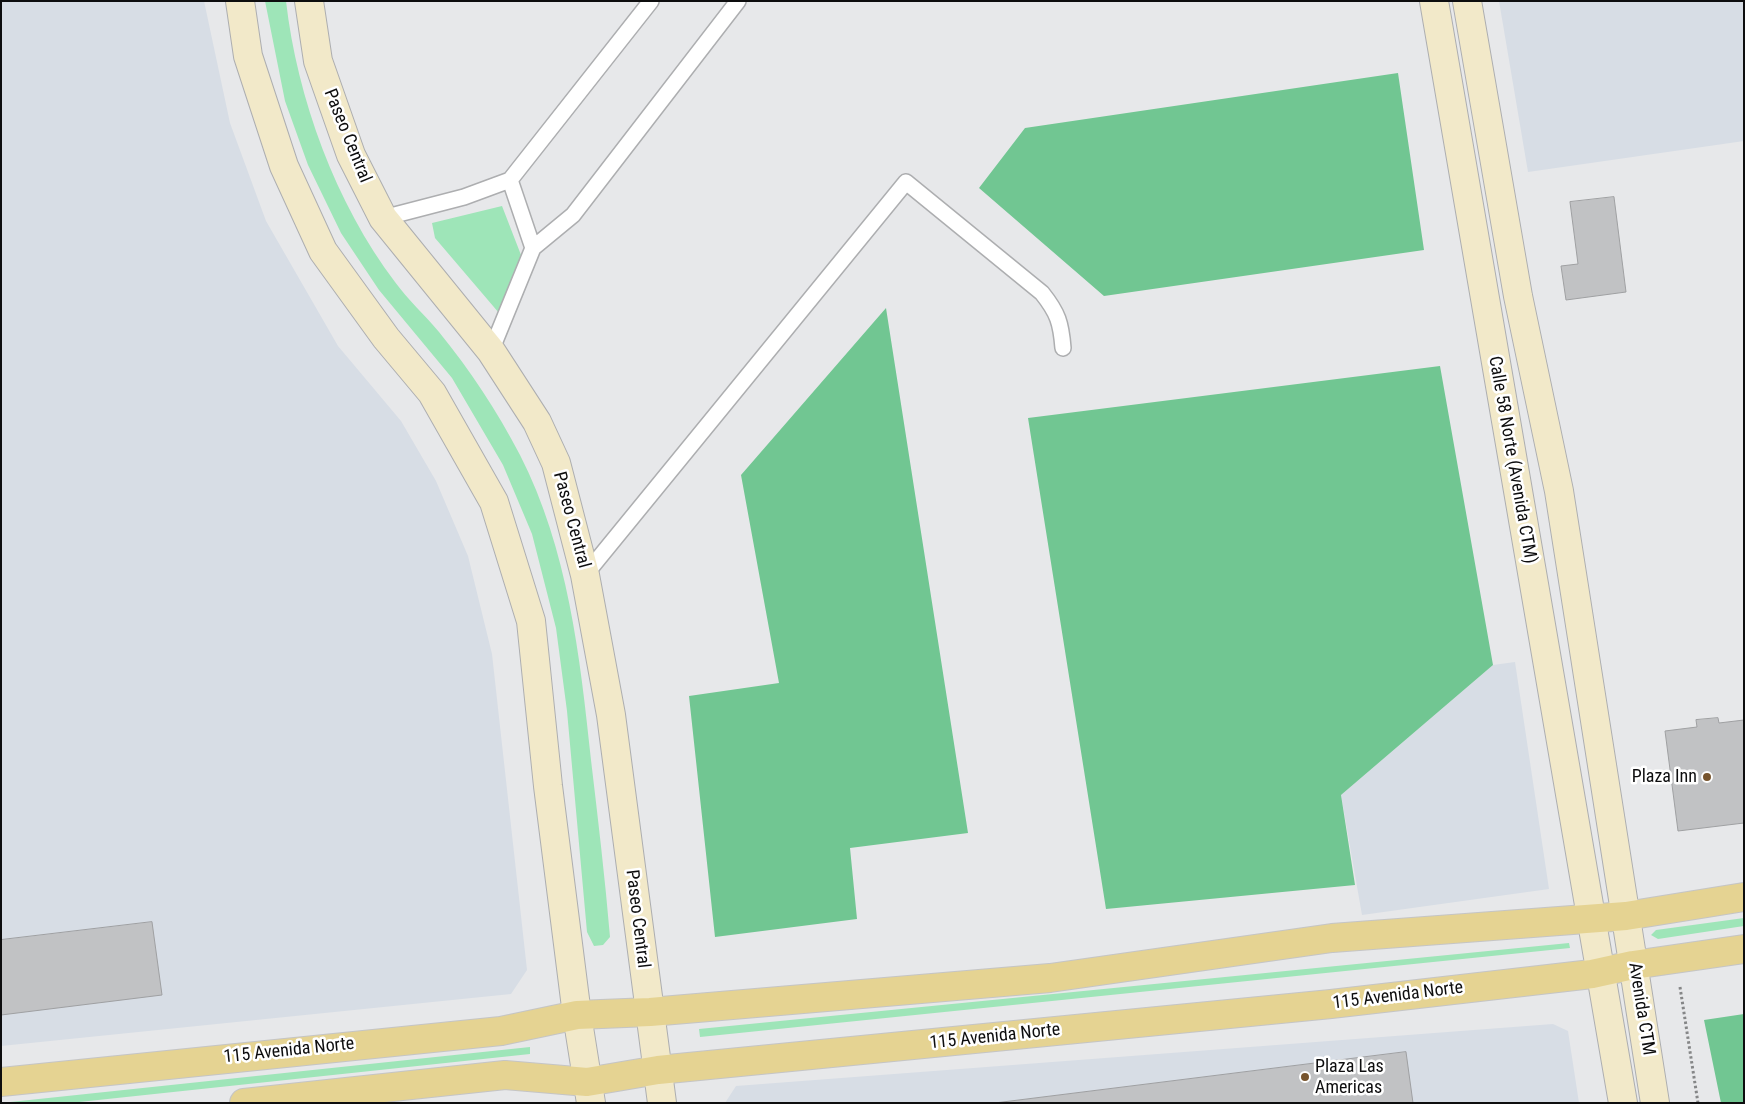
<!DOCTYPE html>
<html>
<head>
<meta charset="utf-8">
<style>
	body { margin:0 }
	#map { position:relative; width:1745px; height:1104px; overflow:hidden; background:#e7e8ea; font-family:"Roboto Condensed",sans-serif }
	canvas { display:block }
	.frame { position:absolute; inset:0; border:2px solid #0d0d0e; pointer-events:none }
</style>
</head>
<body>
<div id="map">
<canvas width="1745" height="1104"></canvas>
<div class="frame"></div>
</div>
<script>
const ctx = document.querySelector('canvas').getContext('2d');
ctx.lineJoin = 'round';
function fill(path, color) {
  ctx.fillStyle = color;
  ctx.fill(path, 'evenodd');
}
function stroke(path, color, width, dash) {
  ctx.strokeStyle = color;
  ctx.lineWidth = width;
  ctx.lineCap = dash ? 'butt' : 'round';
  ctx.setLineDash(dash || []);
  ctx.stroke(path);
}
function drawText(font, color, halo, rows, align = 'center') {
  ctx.font = font + ' "Roboto Condensed",sans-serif';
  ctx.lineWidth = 5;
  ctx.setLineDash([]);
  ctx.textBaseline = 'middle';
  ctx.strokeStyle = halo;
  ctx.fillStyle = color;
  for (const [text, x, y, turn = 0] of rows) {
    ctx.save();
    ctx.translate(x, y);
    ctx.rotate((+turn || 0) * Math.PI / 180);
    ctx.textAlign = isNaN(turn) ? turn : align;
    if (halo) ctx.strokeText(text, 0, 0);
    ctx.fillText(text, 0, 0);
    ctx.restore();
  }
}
fill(new Path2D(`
	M1,1H204L230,123L266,221L338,346L401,421L436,481L468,556L492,654L527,970L511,994L1,1046Z
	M1499,1H1744V141L1528,172Z
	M1515,662L1549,889L1362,915L1341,795L1493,665Z
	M1553,1024L1568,1031L1579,1103H725L736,1086Z`), '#d7dde5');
fill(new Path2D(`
	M265,1H286C297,98 336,204 395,282C408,300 425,315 439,332C470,370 497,411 520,455C568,549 580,656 591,760C598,819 605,878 610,937L603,945L594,946L587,932L567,711L556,628L532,534L503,465L452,378L379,290L341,233L308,165L285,101Z
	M502,206L521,255L499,313L435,238L432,223Z
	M1744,918V926L1658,939L1651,935L1656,930Z
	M1569,943L1570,948L700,1037L699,1029Z
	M530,1047V1054L70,1103H1Z`), '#9ee5b8');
fill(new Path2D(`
	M1398,73L1424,250L1104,296L979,188L1025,128Z
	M886,308L968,833L850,848L857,919L715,937L689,696L779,683L741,475Z
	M1440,366L1493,665L1341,795L1355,885L1106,909L1028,418Z
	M1744,1014V1103H1721L1704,1020Z`), '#71c692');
const building = new Path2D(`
	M1614,197L1626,292L1566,300L1561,266L1578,264L1570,202Z
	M1718,718L1719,723L1744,720V823L1678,831L1665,731L1697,727L1696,720Z
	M152,922L162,995L1,1015V940Z
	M1406,1052L1413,1103H995Z`);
fill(building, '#c1c2c4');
stroke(building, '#9fa0a2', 1);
const service = new Path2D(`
	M510,180L533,248
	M383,218L464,197L510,180L651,1
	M491,351L533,248L573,215L738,1
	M585,575L906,182L1042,293C1058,313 1061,323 1063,348`);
const secondary = new Path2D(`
	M240,1L248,56L284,166L323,251L386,338L432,393L494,502L531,621L548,786L577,1015L591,1103
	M309,1L318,61L351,155L383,218L491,351L537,422L556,463L585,575L611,715L662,1103
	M1434,1L1623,1103
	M1467,1L1518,296L1559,491L1655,1103`);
const primary = new Path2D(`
	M1,1082L501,1031L577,1015L650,1012L1050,978L1332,938L1626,916L1744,897
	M244,1103L505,1075L587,1082L658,1070L1331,1004L1592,974L1633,965L1744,949`);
stroke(service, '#adaeb0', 18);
stroke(secondary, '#adaeb0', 30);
stroke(primary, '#c5c5c5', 30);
stroke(new Path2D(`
	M1680,987L1698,1103`), '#858687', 3, [2.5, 2.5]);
stroke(service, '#fff', 15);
stroke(secondary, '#f2e9c9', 28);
stroke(primary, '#e5d392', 28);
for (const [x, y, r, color] of [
	[1707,777,5,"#77542d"],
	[1305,1077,5,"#77542d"]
]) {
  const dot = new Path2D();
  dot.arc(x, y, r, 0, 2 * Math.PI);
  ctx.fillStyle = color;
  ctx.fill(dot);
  stroke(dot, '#fff', 2);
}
drawText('18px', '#0d0d0e', '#fff', [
	["Paseo Central",347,136,68],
	["Calle 58 Norte (Avenida CTM)",1512,460,80],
	["Paseo Central",571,520,75],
	["Paseo Central",637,919,83],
	["115 Avenida Norte",1398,996,-7],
	["Avenida CTM",1641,1009,81],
	["115 Avenida Norte",995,1037,-6],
	["115 Avenida Norte",289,1051,-6]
]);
drawText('18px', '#0d0d0e', '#fff', [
	["Plaza Inn",1697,777],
	["Plaza Las",1315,1067,"left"],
	["Americas",1315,1088,"left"]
], 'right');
</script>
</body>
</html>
